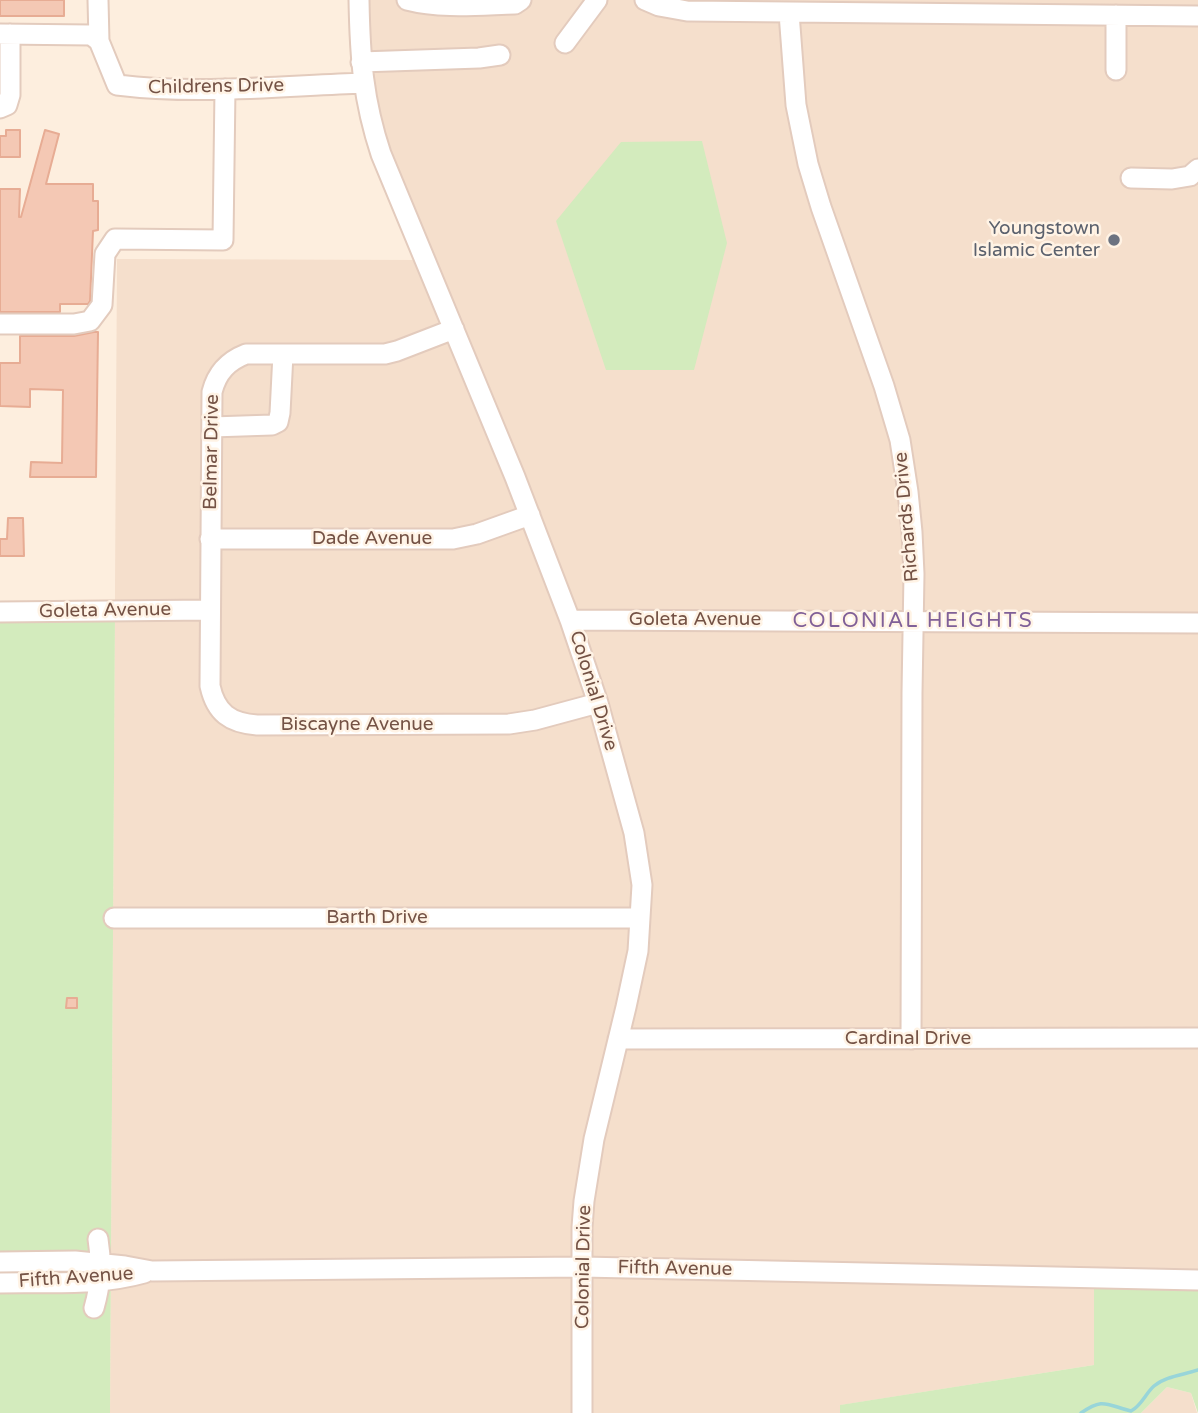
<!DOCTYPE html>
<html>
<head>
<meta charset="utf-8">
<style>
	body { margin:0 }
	canvas { display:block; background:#fdeede }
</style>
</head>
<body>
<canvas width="1198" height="1413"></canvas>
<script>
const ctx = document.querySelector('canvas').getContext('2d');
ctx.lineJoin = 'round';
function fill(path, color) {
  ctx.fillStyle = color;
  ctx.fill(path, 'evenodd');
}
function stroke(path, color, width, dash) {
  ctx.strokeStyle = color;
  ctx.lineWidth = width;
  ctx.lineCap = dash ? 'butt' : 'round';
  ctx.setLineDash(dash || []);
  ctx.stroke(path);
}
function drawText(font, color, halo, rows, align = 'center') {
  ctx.font = font + ' "Varela Round",sans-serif';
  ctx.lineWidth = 5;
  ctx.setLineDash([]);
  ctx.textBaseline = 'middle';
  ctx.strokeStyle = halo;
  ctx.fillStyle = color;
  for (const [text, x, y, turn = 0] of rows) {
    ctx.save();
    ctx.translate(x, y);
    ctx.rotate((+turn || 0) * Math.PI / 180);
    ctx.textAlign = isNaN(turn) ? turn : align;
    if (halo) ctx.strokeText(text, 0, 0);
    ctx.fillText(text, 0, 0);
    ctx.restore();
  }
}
fill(new Path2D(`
	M359,0H1198V1280L1094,1365L841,1405L840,1413H110L117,259L425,260L381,154Z
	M1167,1387L1191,1393L1197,1413H1141Z`), '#f5dfcc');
fill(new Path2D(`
	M702,141L727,243L694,370H606L556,221L621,142Z
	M115,611L110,1413H0V612Z
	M1094,1278L1198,1280V1413L1191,1393L1167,1387L1141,1413H840V1405L1094,1365Z`), '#d3ebbd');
stroke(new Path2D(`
	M1081,1413C1104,1397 1106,1405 1131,1411C1142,1405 1145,1394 1154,1386C1166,1376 1184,1375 1198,1370`), '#98d5d9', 3.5);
const building = new Path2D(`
	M0,0H64V16H0Z
	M6,130H20V157H0V136H6Z
	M45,130L59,134L46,184H93V201H98V230L93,231L90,301L88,304H60V312H0V189H20L19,217H21Z
	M94,332H98L96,477H30L31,462L62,463L63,390L30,389V407L0,406V363H20V336H74Z
	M8,518H23L24,556H0V539H7Z
	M67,998H77V1008H66Z`);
fill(building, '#f4c8b4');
stroke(building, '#e7ac94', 2);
const minor = new Path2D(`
	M98,0L99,41L117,85C198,95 282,86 363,83
	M359,0C360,57 363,100 381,154L515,477L570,620L598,703L634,833L642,885L638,951L626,1007L594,1139L584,1201L582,1227V1413
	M407,0C442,9 479,5 515,4L521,0
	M645,0L659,6L687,11L1198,16
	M789,13L796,105L808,164L821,207L884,386L900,440L908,492L912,532L914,574L912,693L911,1039
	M1116,15V70
	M0,34L91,35L99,41
	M565,43L597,0
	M361,62L479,58L500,55
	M0,108L7,105L10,95V34
	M1131,178L1172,179L1190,176L1198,169
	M0,324H74L90,321L102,305L105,254L115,239L223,240L225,89
	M454,329L397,351L385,354H246C228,361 217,372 212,392L210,686C216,713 230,723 257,725L509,724L535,720L598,703
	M212,427L272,425L278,422L280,413L283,354
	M210,539H453L477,534L530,515
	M0,612L210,610
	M570,620L1198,623
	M114,918H640
	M618,1039L1198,1038
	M0,1262L75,1261L125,1266L152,1271L582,1267L1198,1280
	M0,1283C48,1282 98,1286 144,1273
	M94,1308C101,1283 102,1265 98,1239`);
stroke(minor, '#e3cbbd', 23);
stroke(minor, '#fff', 19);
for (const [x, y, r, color] of [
	[1114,240,7,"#6b7280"]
]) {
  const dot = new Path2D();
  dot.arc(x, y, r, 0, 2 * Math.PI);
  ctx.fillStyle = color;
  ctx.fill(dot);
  stroke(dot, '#fff3e5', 2.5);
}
drawText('19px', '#745245', '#fff3e5', [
	["Childrens Drive",216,87,-1],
	["Belmar Drive",212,452,-89],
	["Richards Drive",907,517,-95],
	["Dade Avenue",372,539],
	["Goleta Avenue",105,611,-1],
	["Goleta Avenue",695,620],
	["Colonial Drive",593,691,73],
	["Biscayne Avenue",357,725],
	["Barth Drive",377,918],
	["Cardinal Drive",908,1039],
	["Colonial Drive",584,1267,-89],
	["Fifth Avenue",675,1269,1],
	["Fifth Avenue",76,1278,-4]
]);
drawText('19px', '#5b616d', '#fff3e5', [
	["Youngstown",1100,229],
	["Islamic Center",1100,251]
], 'right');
ctx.letterSpacing = '2px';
drawText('21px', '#806098', '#fff3e5', [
	["COLONIAL HEIGHTS",913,621]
]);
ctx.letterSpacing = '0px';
</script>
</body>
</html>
